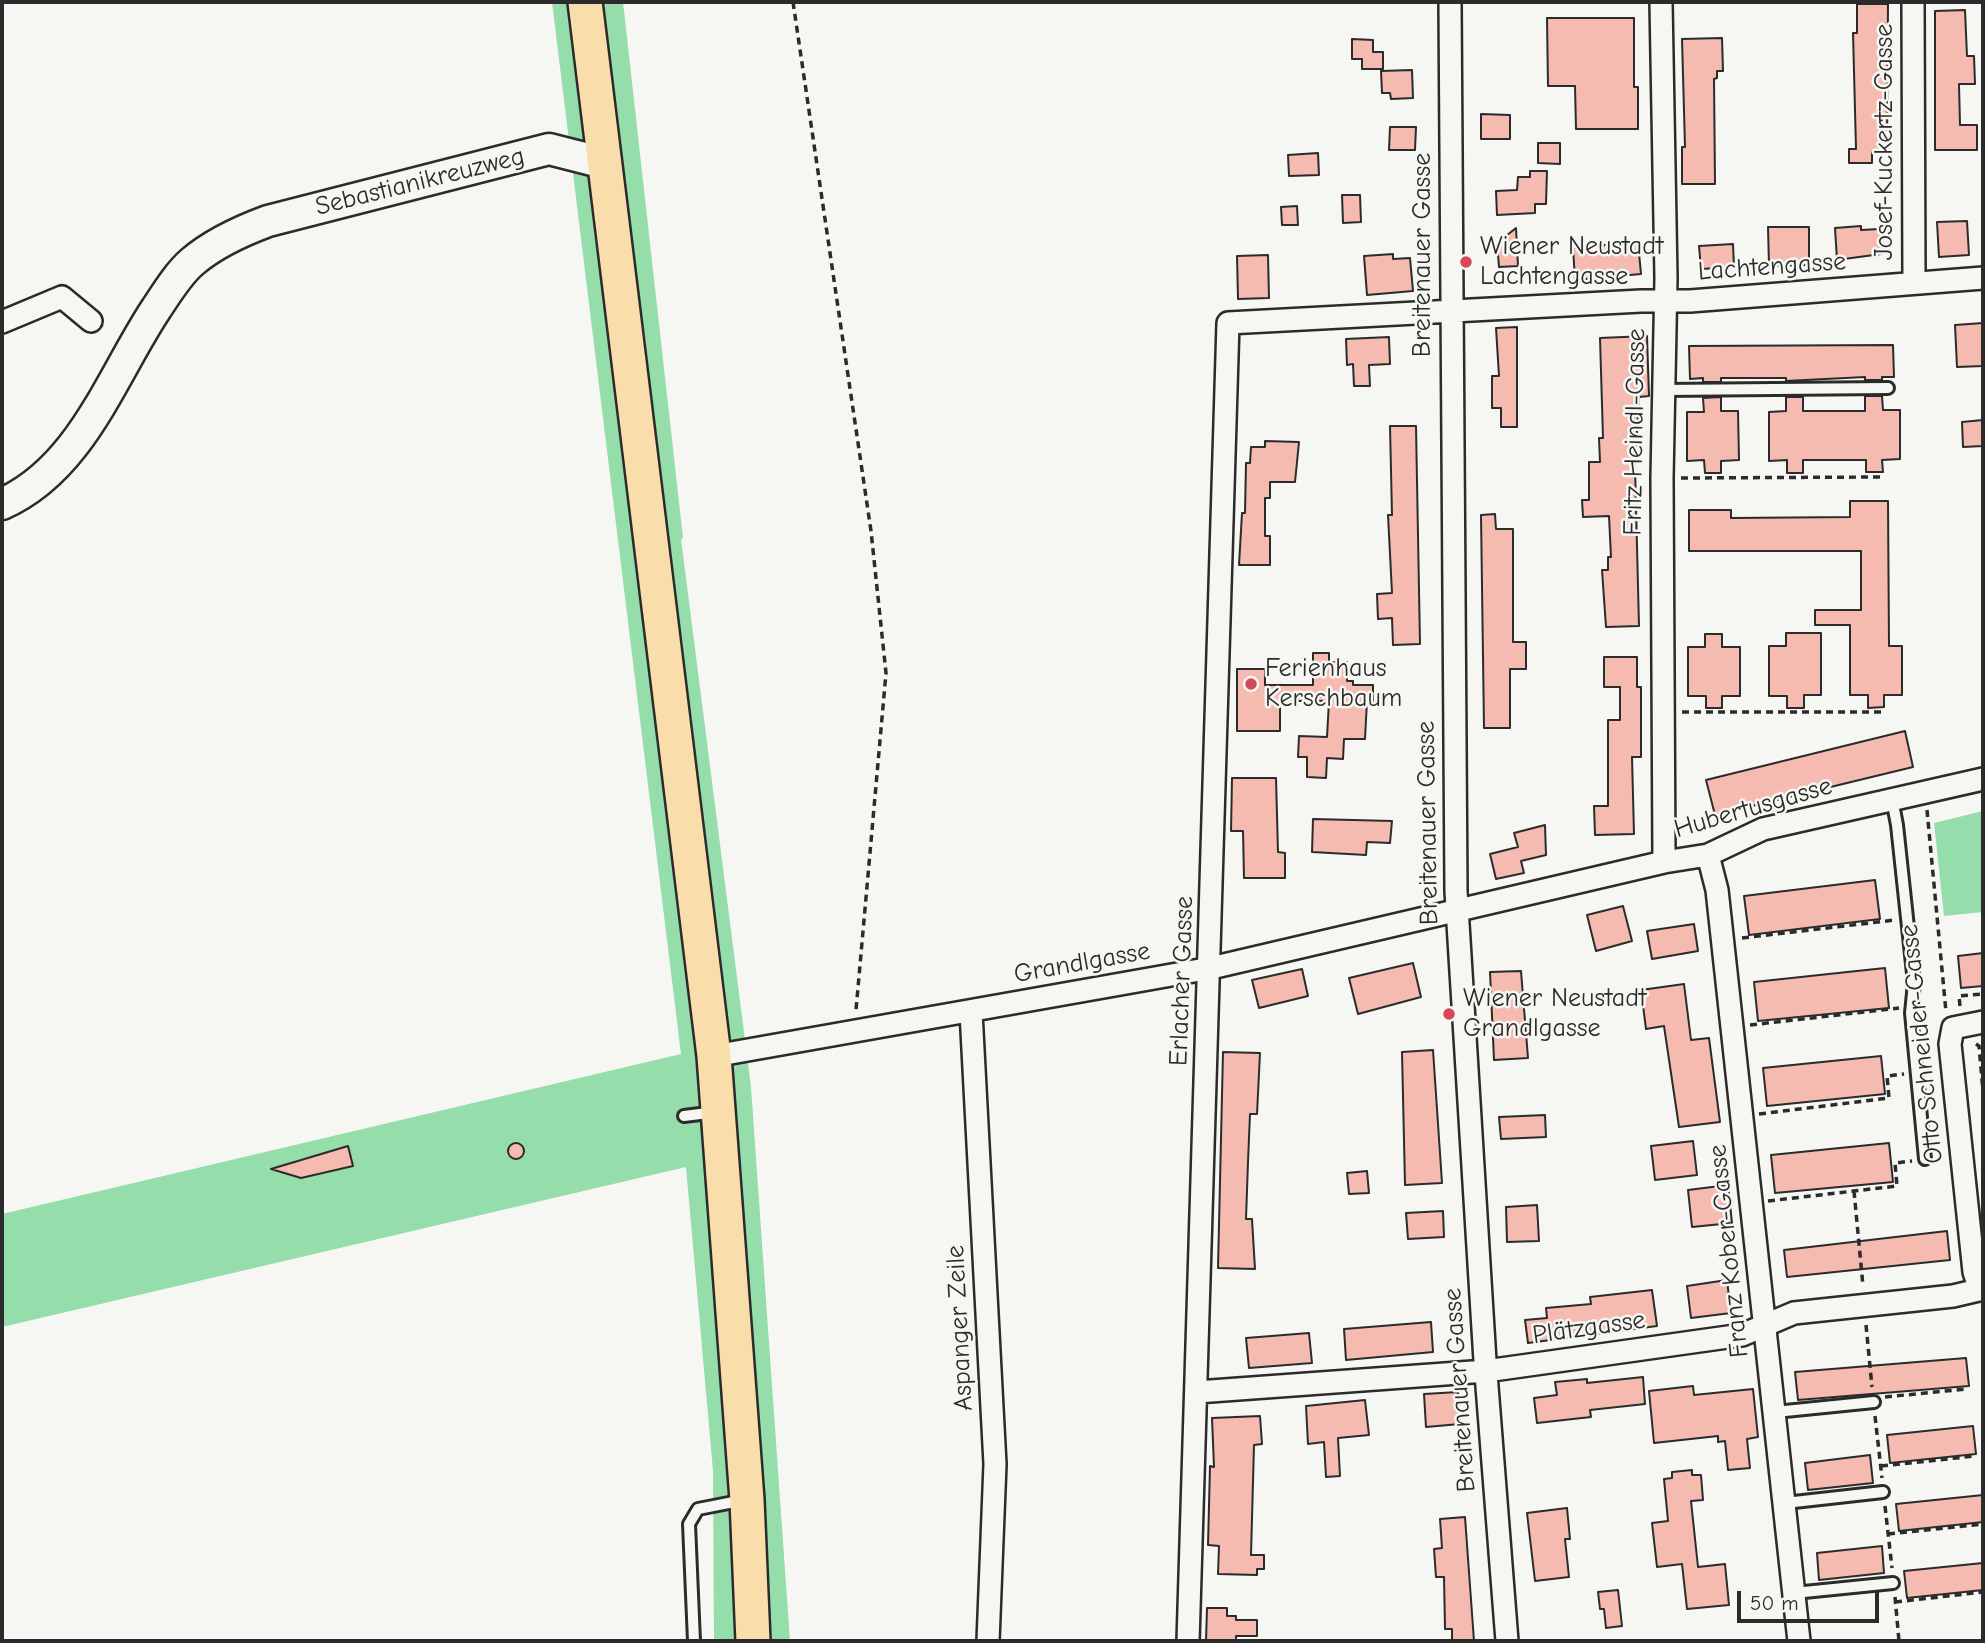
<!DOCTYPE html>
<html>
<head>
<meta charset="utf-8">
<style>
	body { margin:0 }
	#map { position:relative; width:1985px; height:1643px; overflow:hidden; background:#f6f6f2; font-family:"Comic Neue",sans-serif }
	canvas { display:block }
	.frame { position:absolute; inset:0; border:4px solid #2b2b2b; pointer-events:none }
	.scale { position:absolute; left:1737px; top:1591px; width:142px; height:32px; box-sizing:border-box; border:4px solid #2b2b2b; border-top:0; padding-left:9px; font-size:21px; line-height:24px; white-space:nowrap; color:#2b2b2b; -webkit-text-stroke:5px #f6f6f2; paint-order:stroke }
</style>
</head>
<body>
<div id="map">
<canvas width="1985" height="1643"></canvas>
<div class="frame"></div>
<div class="scale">50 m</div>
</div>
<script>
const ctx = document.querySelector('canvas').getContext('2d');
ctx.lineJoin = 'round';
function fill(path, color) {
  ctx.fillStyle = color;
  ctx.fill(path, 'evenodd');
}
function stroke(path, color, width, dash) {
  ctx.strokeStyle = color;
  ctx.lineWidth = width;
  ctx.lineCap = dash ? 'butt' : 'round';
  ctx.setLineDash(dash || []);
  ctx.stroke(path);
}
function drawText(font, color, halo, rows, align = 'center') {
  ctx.font = font + ' "Comic Neue",sans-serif';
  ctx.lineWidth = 5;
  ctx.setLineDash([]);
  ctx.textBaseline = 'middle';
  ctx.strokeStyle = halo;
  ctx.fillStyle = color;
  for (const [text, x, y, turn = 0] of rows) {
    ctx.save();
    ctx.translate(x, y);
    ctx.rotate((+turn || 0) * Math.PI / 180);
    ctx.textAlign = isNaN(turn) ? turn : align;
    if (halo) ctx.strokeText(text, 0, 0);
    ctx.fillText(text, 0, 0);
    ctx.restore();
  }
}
fill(new Path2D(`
	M552,2H623L683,538L681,539L751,1087L790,1641H714L713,1471L686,1167L2,1327V1214L681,1054Z
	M1983,811V912L1944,916L1934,823Z`), '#96ddac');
const building = new Path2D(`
	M1857,4H1888L1887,152H1872V163H1849V149H1856L1853,33H1857Z
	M1965,10L1967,56H1974L1975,84H1959L1960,125H1977V150H1935V11Z
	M1547,18H1634V87H1638V129H1576L1575,86H1548Z
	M1722,38L1723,71H1717V78L1714,79L1715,184H1682V147H1685L1682,39Z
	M1352,39L1373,40V52H1383V69H1362V59H1352Z
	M1412,70L1413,98L1391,99L1390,93H1382L1381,71Z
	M1481,114L1510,115V139H1481Z
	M1390,127H1416L1415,150H1389Z
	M1538,143H1560V164L1538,163Z
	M1318,153L1319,175L1289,176L1288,155Z
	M1530,171H1547L1546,204H1535V213L1497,215L1496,191L1517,190L1518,177H1530Z
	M1342,195H1360L1361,222L1343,223Z
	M1297,206L1298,225H1282L1281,207Z
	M1967,221L1969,255L1939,257L1937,222Z
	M1861,226V230L1880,229L1881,254L1837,260L1835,228Z
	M1768,227H1809V265L1769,266Z
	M1516,228L1518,266L1499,267L1497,243Z
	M1638,242L1641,274L1575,280L1573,248Z
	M1733,244L1734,267L1701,269L1699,246Z
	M1393,254V259L1410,258L1413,291L1367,295L1364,256Z
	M1268,255L1269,298L1238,299L1237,256Z
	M1983,323V366L1957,367L1955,325Z
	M1517,327V427H1501V408H1492V376H1499L1496,328Z
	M1647,336L1649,396L1639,397L1635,466L1639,626L1606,627L1602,570H1608V557H1611L1609,516L1583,517L1582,500H1589V462H1600L1599,438H1603L1600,338Z
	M1389,337L1390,364L1369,365L1370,386H1354L1353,364L1347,365L1346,339Z
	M1893,345L1894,377H1882V380H1865V377L1786,381V378H1721V382H1703V378L1690,379L1689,346Z
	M1865,396H1882L1883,410H1900V459L1882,460L1883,472H1866V460H1803V473H1787V460L1769,461V412L1786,411V397H1803V411H1865Z
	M1721,397V411H1738L1739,460L1721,461V473H1705L1704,460L1687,461V412H1704L1703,398Z
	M1983,420V446L1963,447L1962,422Z
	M1390,426H1416L1420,644L1393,645L1392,618L1378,619L1377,594L1392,593L1388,515H1392Z
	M1265,441L1299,442L1295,482H1270V498H1265V536H1270V565H1239L1242,513H1245L1246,463H1250L1251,447H1265Z
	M1850,501H1888L1889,646H1902V695H1884V707L1868,708V695H1850V625H1815V610H1861V551H1689V510H1731V518L1850,517Z
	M1495,514L1496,529H1513V642H1526V669H1510V728H1484L1481,515Z
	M1786,633H1821V695H1804V708H1787V696H1769V646H1786Z
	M1705,634H1722V647H1740V696H1722V708H1706V696H1688V647H1705Z
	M1313,653H1329V662H1347V681H1353V685H1373V701H1367L1365,739H1344L1343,759L1327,758L1326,778L1307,777V757H1298L1299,736L1327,737L1329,701H1280V731H1237V669H1265V685H1313Z
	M1604,657H1637V687H1641V757H1632L1634,834L1595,835L1594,806H1608V720H1620V687H1604Z
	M1905,731L1913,767L1715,815L1706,780Z
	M1232,778H1276L1278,852L1285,853V878H1244L1243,831H1231Z
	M1313,819L1392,821L1390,843L1367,842L1366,855L1312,852Z
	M1545,825L1546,855L1521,861L1524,873L1496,879L1490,854L1518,847L1514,833Z
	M1875,880L1880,919L1749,935L1744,896Z
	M1623,906L1632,941L1596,951L1587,915Z
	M1694,924L1698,951L1652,959L1647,931Z
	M1983,953V986L1961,988L1958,956Z
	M1413,963L1421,997L1358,1014L1349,978Z
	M1885,968L1889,1008L1758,1021L1754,982Z
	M1302,969L1308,996L1259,1008L1252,980Z
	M1521,971L1528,1058L1494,1060L1490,972Z
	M1684,984L1691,1040L1709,1038L1720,1122L1679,1127L1664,1026L1646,1029L1641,990Z
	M1433,1050L1442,1183L1405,1185L1402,1052Z
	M1223,1052L1260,1053L1257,1114H1250L1248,1162L1246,1219H1252L1255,1269L1218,1268Z
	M1881,1056L1885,1094L1767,1106L1763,1068Z
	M1545,1115L1546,1137L1501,1139L1499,1117Z
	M1693,1141L1697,1175L1655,1180L1651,1146Z
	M1889,1143L1893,1182L1775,1193L1771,1155Z
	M508 1151a8 8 0 1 1 16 0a8 8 0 1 1-16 0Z
	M348,1146L353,1166L301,1178L271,1169Z
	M1367,1171L1369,1193L1349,1194L1347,1173Z
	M1728,1185L1732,1223L1692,1227L1688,1190Z
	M1537,1205L1539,1241L1507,1242L1506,1207Z
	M1443,1211L1444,1237L1408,1239L1406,1213Z
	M1947,1231L1950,1260L1787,1277L1784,1250Z
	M1727,1280L1731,1313L1691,1318L1687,1286Z
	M1652,1290L1657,1326L1528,1343L1525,1320L1547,1318L1546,1308L1591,1304L1590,1297Z
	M1431,1322L1433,1352L1346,1360L1344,1329Z
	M1309,1333L1312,1363L1249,1368L1246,1338Z
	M1966,1358L1969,1386L1798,1400L1795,1372Z
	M1643,1377L1645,1404L1590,1410L1591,1417L1537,1423L1534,1398L1557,1395L1555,1382L1587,1379V1383Z
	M1693,1386L1694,1395L1753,1389L1758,1437L1747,1439L1750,1468L1728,1470L1725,1441L1718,1442V1436L1654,1443L1649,1391Z
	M1458,1392L1460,1424L1426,1427L1424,1394Z
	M1365,1400L1369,1435L1338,1438L1340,1476L1326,1477L1324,1442L1308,1444L1306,1406Z
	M1260,1416L1262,1444L1254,1445L1251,1555H1264V1569H1257V1575L1218,1574L1219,1546L1208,1545L1210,1466L1214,1467L1212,1418Z
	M1973,1426L1976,1454L1890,1463L1887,1435Z
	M1870,1455L1873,1483L1808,1490L1805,1463Z
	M1692,1470V1475H1701L1703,1500L1691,1501L1698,1567L1725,1564L1729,1605L1687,1609L1682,1564L1657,1567L1652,1523L1668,1521L1664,1479L1672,1478V1472Z
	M1983,1495V1522L1899,1531L1896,1504Z
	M1567,1508L1570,1539H1565L1569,1577L1535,1581L1527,1513Z
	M1465,1517L1474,1641H1452V1629H1445L1444,1577H1436L1434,1549L1442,1548L1440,1519Z
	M1882,1546L1884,1573L1819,1580L1817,1553Z
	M1983,1563V1590L1907,1598L1904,1571Z
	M1618,1590L1622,1626L1606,1628L1604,1609H1600L1598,1592Z
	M1207,1608H1227V1616H1236V1620H1257V1636H1236V1641H1206Z`);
fill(building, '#f5bab0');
stroke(building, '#2b2b2b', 2);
const lane = new Path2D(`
	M1663,390L1888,388
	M1892,799L1897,825L1914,983L1911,1013L1925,1159
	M684,1116L716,1112
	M1775,1412L1874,1402
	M1785,1503L1883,1492
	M1794,1593L1893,1583
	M694,1641L689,1524L698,1509L744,1500`);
const street = new Path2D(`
	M1450,2L1456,891L1485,1361L1507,1641
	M1661,2L1666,278L1662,478L1664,862
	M1913,2L1914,282
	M2,322L62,297L91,321
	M1708,855L1717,890L1799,1641
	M971,1012L995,1464L988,1641
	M714,1056L1211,968L1664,862L1708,855L1763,829L1983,779
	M1980,1290L1974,1272L1950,1044L1953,1028L1983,1022
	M1197,1392L1486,1371L1742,1335L1794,1313L1953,1296L1983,1289
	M1188,1641L1228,323L1641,301H1690L1983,278`);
const secondary = new Path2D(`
	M2,504C81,469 111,377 156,309C166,294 178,274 192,262C214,243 241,231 268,221L549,149L604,163`);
const primary = new Path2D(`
	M585,2L714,1056L747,1500L753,1641`);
stroke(lane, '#2b2b2b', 16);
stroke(street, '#2b2b2b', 26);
stroke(secondary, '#2b2b2b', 35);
stroke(primary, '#2b2b2b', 38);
stroke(new Path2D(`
	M793,2L871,531L886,673L856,1010
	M1681,478L1881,477
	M1682,712H1885
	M1927,810L1946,1012
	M1742,938L1895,920
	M1960,1006L1959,996L1983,994
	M1750,1025L1899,1008
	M1976,1044L1979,1046L1983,1091
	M1759,1114L1889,1098L1887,1076L1904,1074
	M1854,1191L1863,1286
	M1768,1201L1897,1186L1895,1163L1912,1161
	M1866,1325L1872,1387
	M1885,1397L1966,1389
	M1875,1416L1882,1478
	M1881,1466L1975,1456
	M1885,1506L1892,1568
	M1888,1534L1983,1524
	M1895,1597L1899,1641
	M1895,1602L1983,1592`), '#2b2b2b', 3.5, [7, 5]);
stroke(lane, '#f6f6f2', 10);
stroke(street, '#f6f6f2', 21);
stroke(secondary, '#f6f6f2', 30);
stroke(primary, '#f9deab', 33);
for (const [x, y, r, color] of [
	[1466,262,7,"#d1495b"],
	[1251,684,7,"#d1495b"],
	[1449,1014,7,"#d1495b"]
]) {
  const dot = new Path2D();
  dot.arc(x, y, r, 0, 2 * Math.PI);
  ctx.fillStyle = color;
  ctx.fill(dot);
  stroke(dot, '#f6f6f2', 2.5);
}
drawText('26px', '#2b2b2b', '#f6f6f2', [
	["Josef-Kuckertz-Gasse",1885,142,-90],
	["Sebastianikreuzweg",420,182,-14],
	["Breitenauer Gasse",1423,255,-90],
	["Lachtengasse",1772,267,-4],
	["Fritz Heindl-Gasse",1635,432,-89],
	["Hubertusgasse",1753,808,-16],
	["Breitenauer Gasse",1428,823,-91],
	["Grandlgasse",1082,963,-10],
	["Erlacher Gasse",1182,981,-88],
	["Otto Schneider-Gasse",1922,1044,-96],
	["Franz Kober-Gasse",1729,1251,-96],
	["Aspanger Zeile",960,1328,-93],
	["Plätzgasse",1589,1328,-8],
	["Breitenauer Gasse",1460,1390,-94]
]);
drawText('26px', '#2b2b2b', '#f6f6f2', [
	["Wiener Neustadt",1480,247],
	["Lachtengasse",1480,277],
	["Ferienhaus",1265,669],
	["Kerschbaum",1265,699],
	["Wiener Neustadt",1463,999],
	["Grandlgasse",1463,1029]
], 'left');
</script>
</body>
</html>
